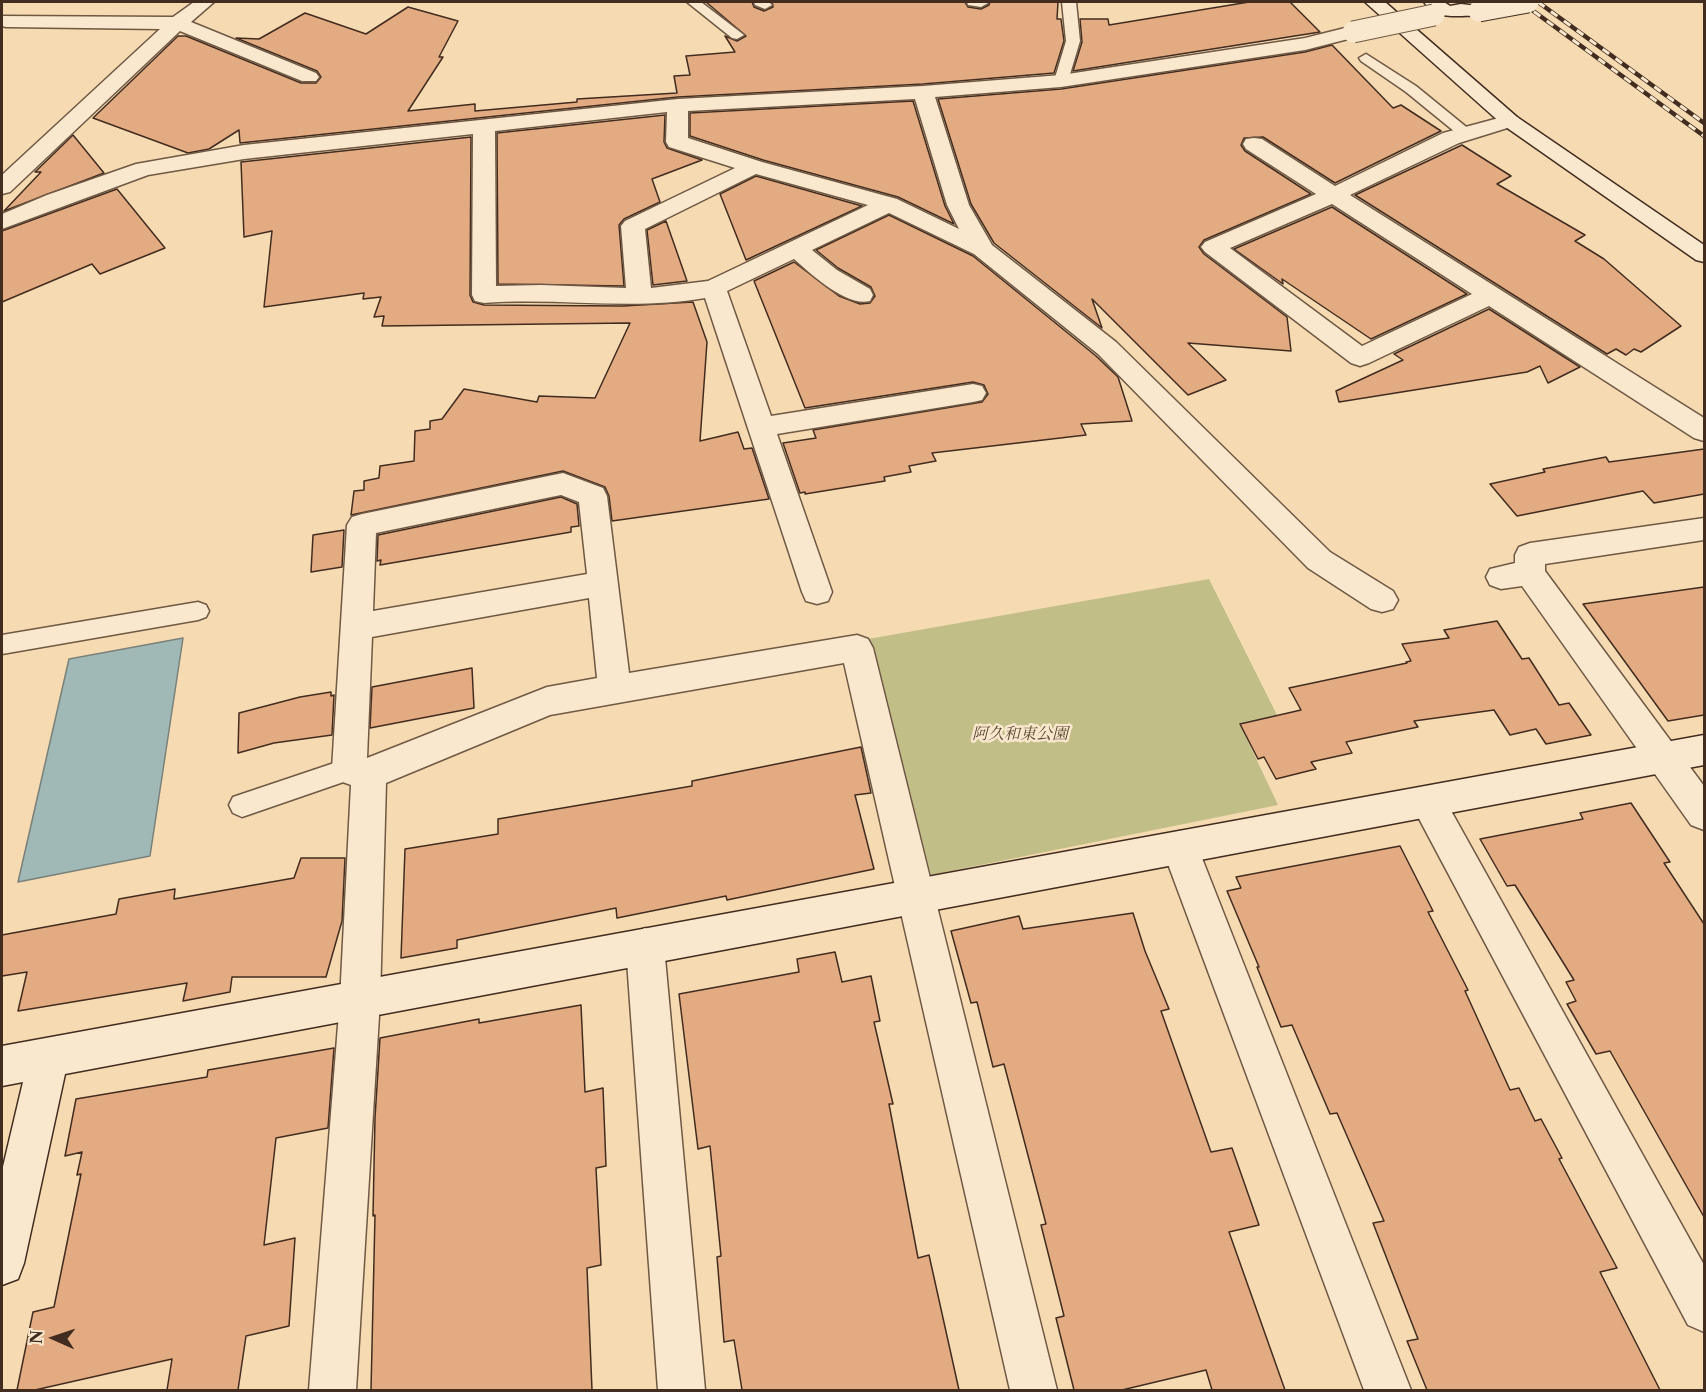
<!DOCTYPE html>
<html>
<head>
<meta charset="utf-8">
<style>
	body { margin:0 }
	#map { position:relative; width:1706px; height:1392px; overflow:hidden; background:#f6dbb2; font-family:"Libre Caslon Text",serif }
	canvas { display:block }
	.frame { position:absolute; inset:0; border:3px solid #422c1f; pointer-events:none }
	.north { position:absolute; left:24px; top:1308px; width:60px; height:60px; -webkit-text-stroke:4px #f9e8cd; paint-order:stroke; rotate:273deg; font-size:16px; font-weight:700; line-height:24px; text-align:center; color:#422c1f }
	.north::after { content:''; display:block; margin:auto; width:21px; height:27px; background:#422c1f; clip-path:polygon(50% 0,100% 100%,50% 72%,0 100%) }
</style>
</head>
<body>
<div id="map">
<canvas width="1706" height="1392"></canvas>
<div class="frame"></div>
<div class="north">N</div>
</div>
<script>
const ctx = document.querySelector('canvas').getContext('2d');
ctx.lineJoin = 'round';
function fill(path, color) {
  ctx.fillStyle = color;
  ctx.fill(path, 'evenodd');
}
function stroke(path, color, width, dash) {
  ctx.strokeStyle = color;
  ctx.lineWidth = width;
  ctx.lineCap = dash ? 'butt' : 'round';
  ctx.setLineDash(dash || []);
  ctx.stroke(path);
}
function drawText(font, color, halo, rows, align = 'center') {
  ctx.font = font + ' "Libre Caslon Text","Noto Serif JP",serif';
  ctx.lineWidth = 5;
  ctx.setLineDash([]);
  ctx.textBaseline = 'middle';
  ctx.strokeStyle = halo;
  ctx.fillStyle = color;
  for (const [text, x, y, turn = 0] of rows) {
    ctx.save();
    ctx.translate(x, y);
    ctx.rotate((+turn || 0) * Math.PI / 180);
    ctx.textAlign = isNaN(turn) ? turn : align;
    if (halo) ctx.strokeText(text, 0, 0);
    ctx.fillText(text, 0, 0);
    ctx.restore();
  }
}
fill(new Path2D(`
	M1209,579L1283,727L1245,735L1278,805L931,875L868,639Z`), '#c2be88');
const water = new Path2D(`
	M183,638L150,856L18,882L69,659Z`);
fill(water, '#a0b9b6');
stroke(water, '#7a817a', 1.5);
const building = new Path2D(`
	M706,2H752L754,7L764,11L773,7L772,2H965L968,7L981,9L989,5L990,2H1058L1057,19H1061L1064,41L1054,73L923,84L678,97L240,143L239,130L209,149L188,153L93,118L178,36H186L301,83H316L321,77L317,71L236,38L259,39L305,13L366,34L408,7L458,21L439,57H443L408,111L475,104V111L577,102V99L677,93L674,76L690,75L686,56L735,52L725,36L737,41L746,36Z
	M1249,2H1290L1320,32L1073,71L1082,42L1080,19H1108L1109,25Z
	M1332,45L1393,108L1401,105L1441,131L1335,183L1263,137L1244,138L1241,145L1245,151L1311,194L1204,240L1199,247L1204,254L1287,317L1291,351L1188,343L1226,380L1188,395L1092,299L1102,328L994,243L971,204L938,99L1061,89L1305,52Z
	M913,101L945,206L954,224L898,197L763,160L690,136V113Z
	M665,115L664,142L667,148L702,160L652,179L660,202L624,219L619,225L624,286L498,284L497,133Z
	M73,135L104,173L4,211L41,172H35Z
	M471,137L470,295L473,302L484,305L623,306L693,302L707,342L700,441L738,432L744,449L752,448L769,499L612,521L609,496L605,487L563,471L351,515L354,491L364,490V481L379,478L380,466L414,461L415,431L430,429V421L442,419L464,389L537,402L539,396L595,398L630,323L382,326L384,316L374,317L381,297L363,299L364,293L264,307L272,231L244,237L241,162Z
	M1462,145L1511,176L1497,184L1585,235L1575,241L1604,259L1681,326L1641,352L1634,349L1626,355L1616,349L1607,354L1355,195Z
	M756,176L862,206L746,260L720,194Z
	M117,189L165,248L100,274L92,264L2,302V231Z
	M1332,207L1467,294L1371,339L1282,279L1283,284L1234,249Z
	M889,215L973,256L1096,356L1118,377L1132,421L1081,424L1086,435L932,453L936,461L909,466L911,472L884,477L885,481L805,494V492L800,493L783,443L816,438L813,430L982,402L988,394L984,385L973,382L805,408L754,281L794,262L839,296L860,304L870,303L875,296L871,287L838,268L816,250Z
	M666,221L687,281L653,285L647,230Z
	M1489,309L1580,367L1548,383L1540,366L1527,372L1339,402L1336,391L1403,360L1394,354Z
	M1704,449V494L1654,503L1643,491L1517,516L1490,484L1545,472L1543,469L1606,457L1609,462Z
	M561,497L577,504L579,526L571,527V532L380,565L381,560L377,561L378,535Z
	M344,530L342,567L311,572L313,535Z
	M1704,587V715L1668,721L1583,604Z
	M1497,621L1522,659L1529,658L1559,705L1569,703L1591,735L1546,744L1536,729L1510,735L1494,710L1414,721L1418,727L1346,742L1352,753L1311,762L1316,769L1276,779L1264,757L1258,759L1240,724L1301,710L1289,688L1407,663L1406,662L1411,661L1402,644L1449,638L1444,630Z
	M472,668L474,708L370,728L372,687Z
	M331,692V696L334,695L332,735L274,743L238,753L239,713L300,697Z
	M861,747L871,793L855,795L874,869L727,900L726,896L617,918L616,908L457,940V948L401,958L405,849L498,834V819L692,786V781Z
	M1631,803L1670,862L1664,863L1704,924V1217L1610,1051L1596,1054L1567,1004L1576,1001L1566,982L1574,980L1515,885L1507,886L1480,839L1583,819L1580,813Z
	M1400,846L1433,911L1428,912L1468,990L1465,991L1510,1090L1519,1088L1535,1121L1541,1119L1562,1158L1559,1159L1617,1268L1600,1272L1660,1390H1427L1407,1341L1418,1339L1373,1223L1384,1221L1337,1113L1330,1114L1292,1025L1281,1027L1257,967H1259L1227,891L1241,888L1236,877Z
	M301,858H345L342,921L326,977H232L230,992L183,1001L187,983L18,1011L27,972L2,976V935L116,914L119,899L175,889L174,899L294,878Z
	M1133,913L1145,951L1169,1009L1161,1011L1211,1152L1232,1148L1259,1225L1229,1232L1285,1390H1212L1206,1370L1122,1390H1074L1056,1318L1064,1316L1041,1225L1046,1224L1004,1064L993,1067L977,1002L971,1003L951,931L1019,916L1023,929Z
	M835,952L842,982L871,976L880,1021L874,1022L893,1104H889L918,1258L929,1255L959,1390H742L734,1340L724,1342L717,1257L721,1256L710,1146L698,1149L679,994L799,972L797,959Z
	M581,1005L585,1092L603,1088L606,1166L596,1168L601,1265L587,1268L592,1390H371L375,1215L373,1216L375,1118L380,1038L479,1019V1023Z
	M334,1048L328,1128L276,1138L264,1245L295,1238L289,1326L246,1336L238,1390H167L172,1359L35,1390H17L33,1312L54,1307L81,1174L77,1175L82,1152L65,1156L76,1099L207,1077L208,1070Z`);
fill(building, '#e3ab82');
stroke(building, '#422c1f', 1.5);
const lane = new Path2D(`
	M687,2H701L744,35L737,39L732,38Z
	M754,2H769L772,5L765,9L755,5Z
	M967,2H987L988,3L981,7L968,5Z
	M1062,2H1076L1080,41L1068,81L1061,85L1054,81L1066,41Z
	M1366,54L1416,86L1470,130L1473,133L1470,136H1460L1406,92L1361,61L1359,58Z
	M198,602L206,605L209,611L206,617L198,620L2,654V635Z
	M349,758L358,761L362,769L358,777L242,817L233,813L229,805L233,797Z`);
const street = new Path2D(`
	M194,2H214L191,22L316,73L319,77L316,81H302L180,31L10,192L2,194V175L160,29L6,27L2,26V16L173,17Z
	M1353,26L1360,28L1363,32L1360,36L1305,50L1061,87L935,97L969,205L992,245L1116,342L1330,552L1393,591L1398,600L1393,609L1382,612L1371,609L1308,568L1098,354L974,254L889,213L812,250L837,270L870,289L873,295L870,301C846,307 811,274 794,259L727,291L771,416L973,384L982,386L986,393L982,400L973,402L777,434L832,592L828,601L817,604L806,601L802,592L705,298C632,311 558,297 484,303L475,301L472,295L473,134L244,159L148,175L2,229V214L47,195L136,164L244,145L678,99L923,86L1061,75L1305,38ZM915,99L947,205L959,229L897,199L762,162L688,138V111ZM667,112L666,142L669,147L735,168L625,221L621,226L626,288L541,285L496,286L495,131ZM756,174L868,205L708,281L651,288L645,229Z
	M1510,115L1517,117L1521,121L1517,125L1459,143L1350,195L1704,418V441L1694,438L1489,306L1369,363L1360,366L1351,363L1205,252L1201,247L1205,242L1316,194L1246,149L1243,144L1246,139L1254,138L1262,139L1335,186L1443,133ZM1332,204L1472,294L1362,346L1230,248Z
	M563,473L603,488L607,496L629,673L857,635L868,639L873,648L1057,1390H1010L844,663L550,715L386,783L380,1000L356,1390H309L340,1000L351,785L337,780L332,769L347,525L352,517L362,514ZM561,495L579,502L587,574L373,611L376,533ZM589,598L597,678L547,687L367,758L372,637Z
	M1704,518V540L1545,564V571L1704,786V830L1691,825L1522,586L1501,589L1490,585L1486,577L1490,569L1515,563V555L1519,547L1530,543Z
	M1428,786L1440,791L1704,1265V1332L1688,1325L1416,813L1410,802L1416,791Z
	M1180,831L1193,836L1198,848L1411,1390H1364L1162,848L1167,836Z
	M645,928L658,934L664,947L705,1390H658L626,947L632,934Z`);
const secondary = new Path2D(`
	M1365,2H1385L1517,117L1704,245V262L1696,260L1503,125Z
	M1424,2H1444L1450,6L1461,4L1486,7L1488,11L1486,15C1477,17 1470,15 1462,16C1445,16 1434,17 1424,2Z
	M1704,735V765L65,1074L24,1263L18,1279L2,1285V1171L23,1082L2,1086V1046Z`);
stroke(lane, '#6f5844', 3);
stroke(street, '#6f5844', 3);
stroke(secondary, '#422c1f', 3);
fill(lane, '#f9e8cd');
fill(street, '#f9e8cd');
fill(secondary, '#f9e8cd');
const rail = new Path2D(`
	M1521,2L1704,136
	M1538,2L1704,123`);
stroke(rail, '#422c1f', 4.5);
stroke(rail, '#f9e8cd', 3, [8]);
const streetBridge = new Path2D(`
	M1353,32L1434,15`);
const secondaryBridge = new Path2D(`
	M1479,11L1528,2`);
stroke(streetBridge, '#6f5844', 23, []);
stroke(secondaryBridge, '#422c1f', 23, []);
stroke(streetBridge, '#f9e8cd', 21);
stroke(secondaryBridge, '#f9e8cd', 21);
drawText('italic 16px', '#5c4934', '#f9e8cd', [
	["阿久和東公園",1020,734]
]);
</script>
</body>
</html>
